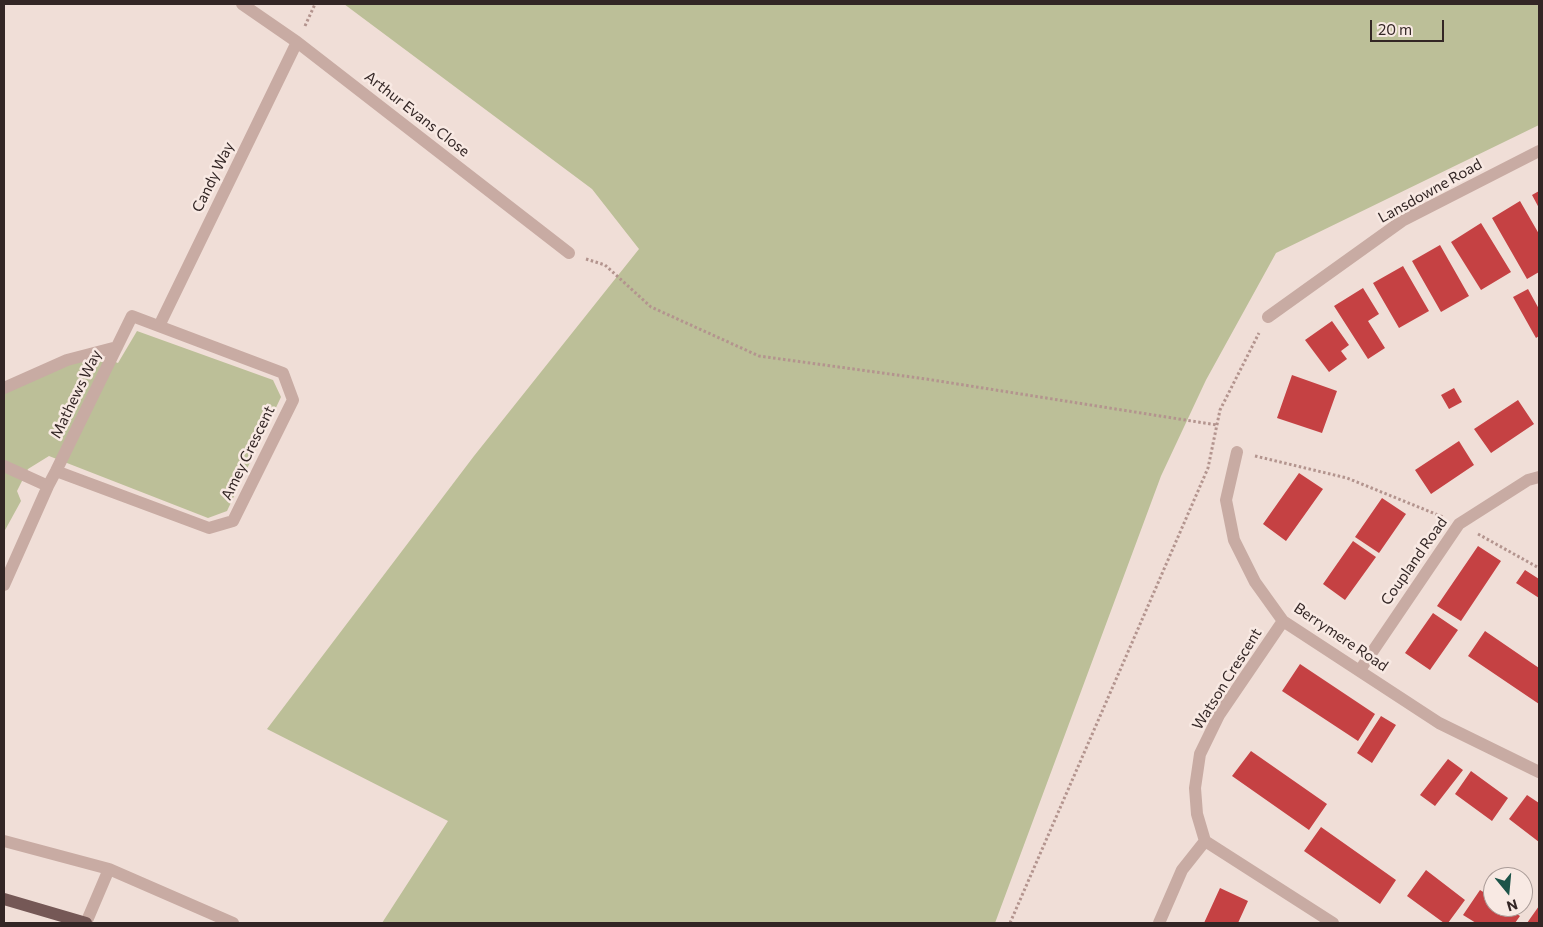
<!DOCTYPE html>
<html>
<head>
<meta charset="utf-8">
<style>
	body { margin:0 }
	#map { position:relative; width:1543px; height:927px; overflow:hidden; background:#f0ded7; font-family:Commissioner,sans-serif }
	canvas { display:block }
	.frame { position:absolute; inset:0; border:5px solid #332625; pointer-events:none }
	.north { position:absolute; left:1483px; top:867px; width:50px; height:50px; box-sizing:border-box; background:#f8e9e3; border:1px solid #a99b97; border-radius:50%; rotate:163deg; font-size:14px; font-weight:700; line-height:20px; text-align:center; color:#332625 }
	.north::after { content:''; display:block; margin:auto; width:18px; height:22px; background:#1c5449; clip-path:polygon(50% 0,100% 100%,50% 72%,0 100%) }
	.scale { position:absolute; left:1370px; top:20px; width:74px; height:22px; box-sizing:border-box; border:2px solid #332625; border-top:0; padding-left:6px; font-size:15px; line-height:18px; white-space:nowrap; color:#332625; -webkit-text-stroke:4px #f8e9e3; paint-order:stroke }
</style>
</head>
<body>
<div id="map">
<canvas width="1543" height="927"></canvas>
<div class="frame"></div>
<div class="north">N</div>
<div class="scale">20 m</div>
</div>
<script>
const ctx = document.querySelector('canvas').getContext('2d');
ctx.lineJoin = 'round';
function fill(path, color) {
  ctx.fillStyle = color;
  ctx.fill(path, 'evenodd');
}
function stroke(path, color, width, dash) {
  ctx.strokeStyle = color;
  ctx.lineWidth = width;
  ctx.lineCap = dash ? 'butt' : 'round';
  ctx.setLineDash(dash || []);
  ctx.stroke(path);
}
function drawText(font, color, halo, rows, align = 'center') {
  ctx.font = font + ' Commissioner,sans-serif';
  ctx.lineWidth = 5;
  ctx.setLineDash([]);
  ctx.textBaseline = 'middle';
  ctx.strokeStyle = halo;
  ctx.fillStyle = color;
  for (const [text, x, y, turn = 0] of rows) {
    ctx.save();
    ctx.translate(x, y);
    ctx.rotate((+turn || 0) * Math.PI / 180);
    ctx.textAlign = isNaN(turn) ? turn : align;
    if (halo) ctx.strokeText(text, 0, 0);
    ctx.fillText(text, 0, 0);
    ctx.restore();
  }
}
fill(new Path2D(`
	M344,4H1539V125L1276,253L1206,380L1161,476L995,923H382L448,821L267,729L474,456L639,249L592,189Z
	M137,331L273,380L281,397L227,511L208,518L49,456L28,469L17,491L21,501L4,532V387L88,351L118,363Z`), '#bcbf98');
fill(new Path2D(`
	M1539,191V208L1532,195Z
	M1520,201L1539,234V272L1527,279L1492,218Z
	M1481,223L1511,272L1481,290L1451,242Z
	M1440,245L1469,296L1441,312L1412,261Z
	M1403,266L1429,311L1399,328L1373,283Z
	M1363,288L1379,314L1368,321L1385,348L1368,359L1334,306Z
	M1528,289L1539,309V336L1536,338L1513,297Z
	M1332,321L1349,345L1341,351L1347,359L1329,372L1305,340Z
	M1292,375L1337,391L1322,433L1277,418Z
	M1454,388L1462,402L1449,409L1441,395Z
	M1518,400L1534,424L1491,453L1474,429Z
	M1459,441L1474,465L1431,494L1415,470Z
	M1299,473L1323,489L1286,541L1263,524Z
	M1382,498L1406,514L1379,553L1355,537Z
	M1353,541L1376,557L1345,600L1323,584Z
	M1478,546L1501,561L1461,621L1437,606Z
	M1525,570L1539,579V598L1516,583Z
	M1433,613L1458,630L1430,670L1405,653Z
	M1485,631L1539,668V704L1468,656Z
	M1300,664L1375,714L1358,741L1282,691Z
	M1381,716L1396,725L1372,763L1357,753Z
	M1251,751L1327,804L1309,830L1232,776Z
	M1448,759L1463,770L1435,806L1420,795Z
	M1471,771L1508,798L1492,821L1455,794Z
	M1527,795L1539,803V842L1509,819Z
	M1321,827L1396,880L1380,904L1304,851Z
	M1426,870L1465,900L1448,923H1444L1407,896Z
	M1220,888L1248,901L1238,923H1204Z
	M1480,890L1493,898V907H1506L1520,916L1515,923H1476L1463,915Z
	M1539,906V923H1527Z`), '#c54143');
stroke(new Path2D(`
	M305,26L315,4
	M586,259L605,265L651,307L759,356L926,379L1217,425
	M1255,456L1347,478L1443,517
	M1478,534L1539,568
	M1010,923L1208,468L1220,410L1259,333`), '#b3948e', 3, [2.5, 2.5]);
stroke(new Path2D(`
	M242,4L297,42L569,253
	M1268,317L1402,221L1539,151
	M159,326L297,42
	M4,388L67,360L117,347
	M1237,452L1226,500L1234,540L1255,582L1283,621L1439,723L1539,772
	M4,466L48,486
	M4,585L48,486L56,471L132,316L283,373L293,400L233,521L209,528L56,471
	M1283,621L1219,715L1200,754L1195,788L1197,814L1205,841L1333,923
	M1360,670L1459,524L1528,480L1539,477
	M4,841L109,869L233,923
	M86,923L109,869
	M1159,923L1182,870L1205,841`), '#c8aba3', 12);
stroke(new Path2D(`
	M4,899L86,923`), '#755856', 12);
drawText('15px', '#332625', '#f8e9e3', [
	["Arthur Evans Close",417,114,38],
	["Candy Way",213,177,-64],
	["Lansdowne Road",1430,191,-29],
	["Mathews Way",76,394,-64],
	["Amey Crescent",248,453,-64],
	["Coupland Road",1414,561,-55],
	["Berrymere Road",1341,637,34],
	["Watson Crescent",1227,679,-58]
]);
</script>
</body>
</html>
